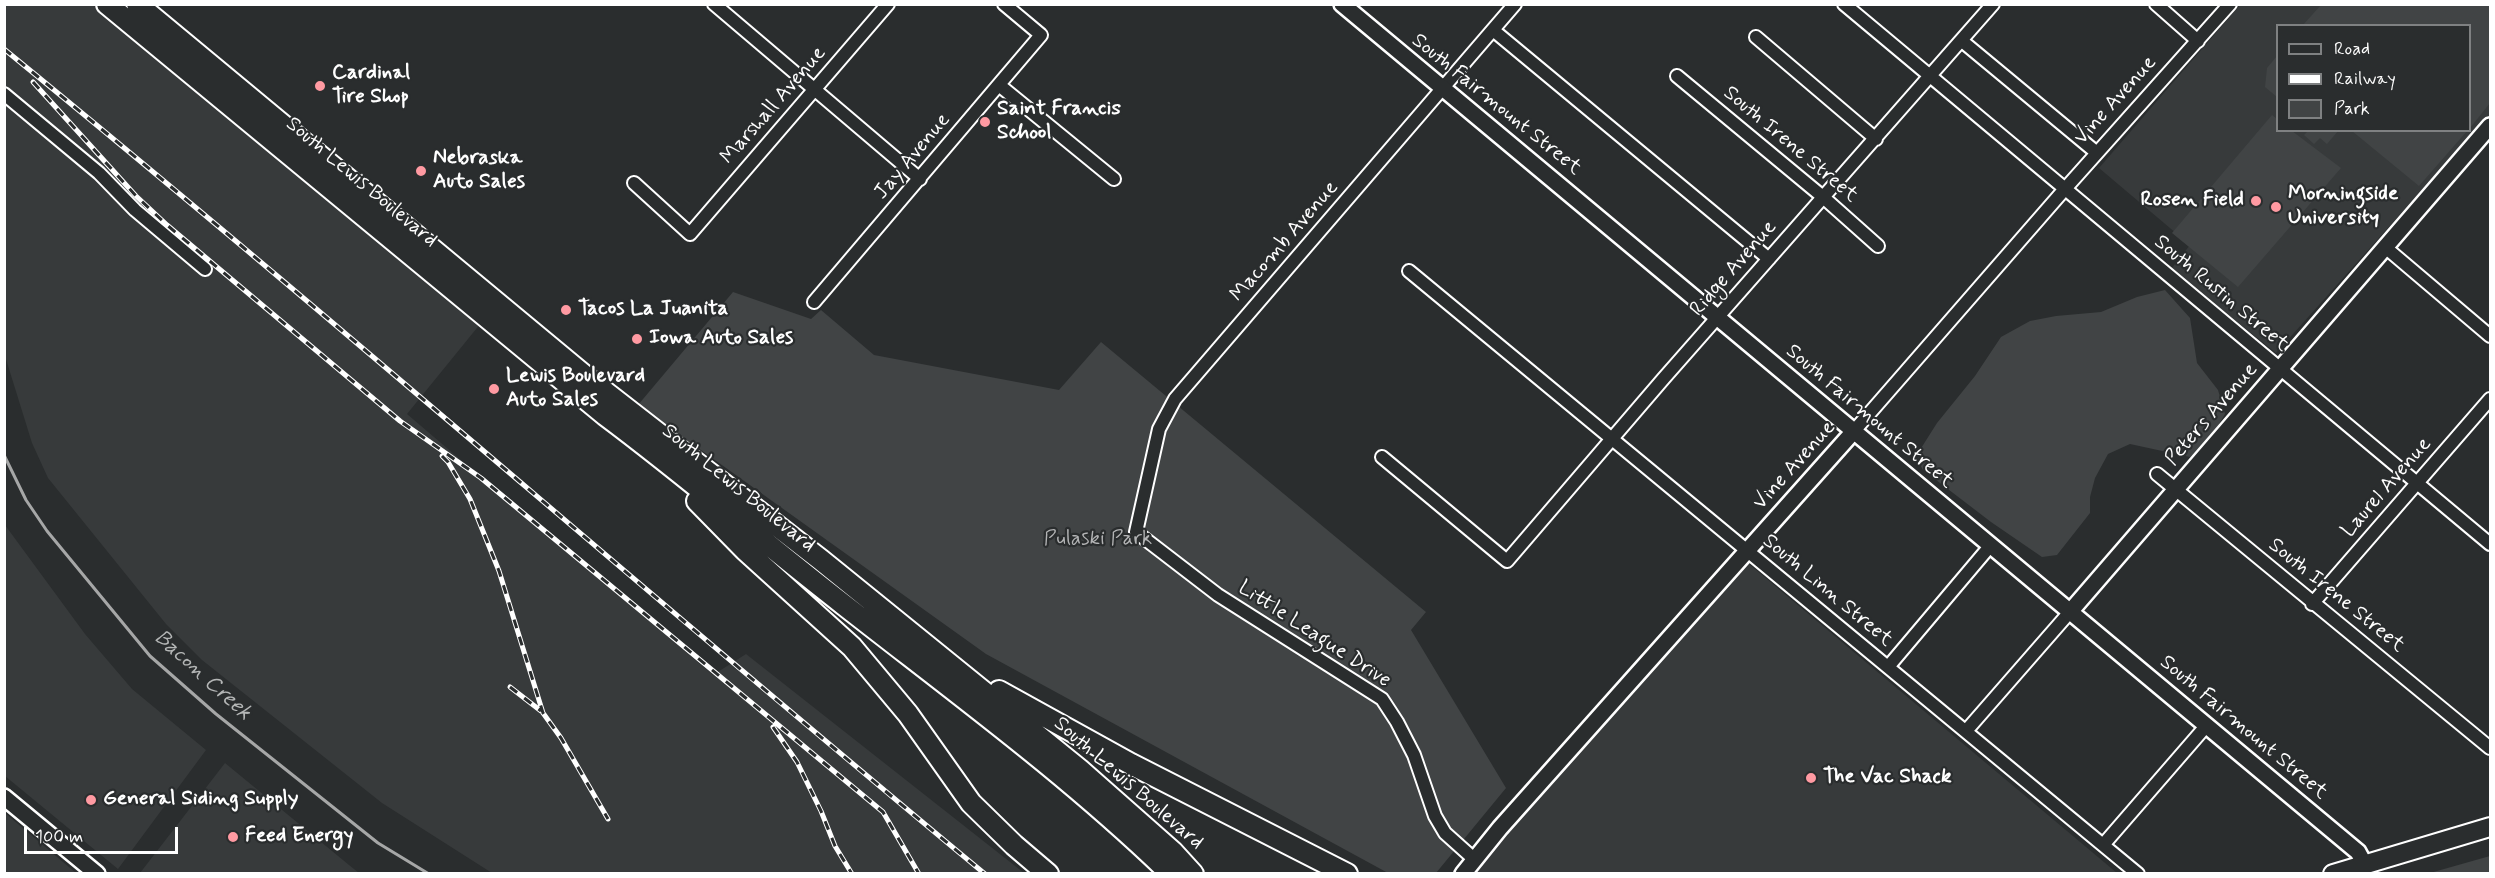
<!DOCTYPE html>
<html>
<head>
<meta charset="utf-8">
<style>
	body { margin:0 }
	#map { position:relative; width:2495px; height:878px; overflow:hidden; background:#2a2d2e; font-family:Mynerve,sans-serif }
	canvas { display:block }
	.frame { position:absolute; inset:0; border:6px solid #fff; pointer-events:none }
	.legend { position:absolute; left:2276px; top:24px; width:195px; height:108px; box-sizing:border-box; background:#2a2d2e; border:2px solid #7f8182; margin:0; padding:8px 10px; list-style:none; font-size:18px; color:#fff }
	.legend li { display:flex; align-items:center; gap:12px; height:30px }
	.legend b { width:30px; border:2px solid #7f8182 }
	.scale { position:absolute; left:24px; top:827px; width:154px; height:27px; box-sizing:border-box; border:3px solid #fff; border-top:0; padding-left:8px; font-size:18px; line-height:21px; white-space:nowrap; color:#fff; -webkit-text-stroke:4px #2a2d2e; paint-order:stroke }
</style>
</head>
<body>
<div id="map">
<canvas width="2495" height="878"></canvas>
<div class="frame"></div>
<ul class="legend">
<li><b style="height:8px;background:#2a2d2e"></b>Road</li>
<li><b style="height:8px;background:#fff"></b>Railway</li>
<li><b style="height:16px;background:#414445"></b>Park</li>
</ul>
<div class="scale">100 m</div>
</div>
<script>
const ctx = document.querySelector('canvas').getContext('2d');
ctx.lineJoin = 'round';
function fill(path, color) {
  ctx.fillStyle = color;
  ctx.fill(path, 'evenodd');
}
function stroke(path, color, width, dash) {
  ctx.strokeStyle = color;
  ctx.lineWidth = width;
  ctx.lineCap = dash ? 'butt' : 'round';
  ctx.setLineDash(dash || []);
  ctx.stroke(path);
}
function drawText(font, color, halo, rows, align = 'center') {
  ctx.font = font + ' Mynerve,sans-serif';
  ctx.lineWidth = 4.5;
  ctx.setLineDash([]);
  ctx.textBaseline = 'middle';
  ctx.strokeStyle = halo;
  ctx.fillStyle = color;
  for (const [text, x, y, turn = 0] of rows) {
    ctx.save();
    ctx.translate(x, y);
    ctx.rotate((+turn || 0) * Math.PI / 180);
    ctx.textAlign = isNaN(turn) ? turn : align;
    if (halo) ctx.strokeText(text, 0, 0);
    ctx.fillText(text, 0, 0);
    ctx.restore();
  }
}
fill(new Path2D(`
	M5,5H93L481,323L407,414L713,675L746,654L1024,873H492L382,803L202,660L166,624L48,478L32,443L5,356Z
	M2240,5H2490V134L2480,125L2276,353L2171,269L2190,245L2099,168ZM2278,26H2470V130H2278Z
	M5,525L85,634L132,689L206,750L118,869L5,776Z
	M1749,564L2117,873L1475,874L1523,813Z
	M225,763L349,865L359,873H140Z
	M4,813H5L76,873H5Z`), '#373a3b');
fill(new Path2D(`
	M2321,5H2490V103L2470,128V26L2303,25Z
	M2277,56V97L2265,87L2267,68Z
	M2272,115L2277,119L2278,130L2292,131L2341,168L2238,287L2172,233Z
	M2308,131V130L2338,131L2327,144L2320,138L2314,144L2304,135Z
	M2352,131H2467L2419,186Z
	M2165,290L2190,318L2197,363L2218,390L2225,414L2207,444L2190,457L2130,444L2108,454L2095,478L2090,497V513L2057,555L2042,557L1991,522L1923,470L1919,463L1918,453L1937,423L1975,376L2001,337L2030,321L2056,316L2101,312L2137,297Z
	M733,292L811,319L821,310L874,355L1059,390L1101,342L1426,612L1411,630L1506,788L1436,873H1388L986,654L638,405Z
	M2490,856V873H2430Z`), '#414445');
stroke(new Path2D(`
	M4,455L26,500L47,531L150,656L216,714L378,843L429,874`), '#a6a7a7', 3);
const minor = new Path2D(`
	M714,4L920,179
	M1844,4L2490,544
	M2156,4L2198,41
	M1493,30L1769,259
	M1756,37L1876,139
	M1962,41L2097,153
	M1677,76L1823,197L1878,246
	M999,85L1114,179
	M4,94L99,173L135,210L205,269
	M634,183L690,234L888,4
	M2385,247L2490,336
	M1409,271L2138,874
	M814,302L1041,35L1004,4
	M1854,431L2064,190L2230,4
	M1382,457L1507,561L1664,378L1993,4
	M2157,474L2490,748
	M2312,604L2490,399
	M1888,667L1991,545
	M1966,731L2069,613
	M2103,845L2207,725
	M1474,859L1445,833L1435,816L1414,755L1397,722L1382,699L1218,595L1136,532L1159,429L1175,399L1515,4`);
const tertiary = new Path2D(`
	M1342,4L2358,852L2365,865
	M2069,613L2490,126
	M4,797L97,874
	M1463,874L1500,828L1854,431`);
const secondary = new Path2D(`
	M2333,874L2490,827`);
const primary = new Path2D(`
	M107,4L605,415C687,476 764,543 844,605C955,692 1069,775 1171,874
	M137,4L591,381L821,560L1079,769L1173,852L1193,874
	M697,501L745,550L852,647L908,714L971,803L1014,845L1048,874
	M999,691L1131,764L1347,874`);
stroke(minor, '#fff', 16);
stroke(tertiary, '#fff', 20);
stroke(secondary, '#fff', 22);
stroke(primary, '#fff', 24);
stroke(minor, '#2a2d2e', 12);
stroke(tertiary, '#2a2d2e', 15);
stroke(secondary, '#2a2d2e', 18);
stroke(primary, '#2a2d2e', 20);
const rail = new Path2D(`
	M4,49C335,319 656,602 985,874
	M33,82L136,196L167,225L400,421L481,478L883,812L919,874
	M442,456L448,462L470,499L499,571L543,713L561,738L608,819
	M510,687L541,711
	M773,727L797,762L821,811L835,846L852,874`);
stroke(rail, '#fff', 5);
stroke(rail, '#2a2d2e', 3, [9]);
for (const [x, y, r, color] of [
	[320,86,6,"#ff9aa2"],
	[985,122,6,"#ff9aa2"],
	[421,171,6,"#ff9aa2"],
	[2256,201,6,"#ff9aa2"],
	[2276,207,6,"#ff9aa2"],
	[566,310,6,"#ff9aa2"],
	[637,339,6,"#ff9aa2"],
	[494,389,6,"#ff9aa2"],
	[1811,778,6,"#ff9aa2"],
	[91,800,6,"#ff9aa2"],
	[233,837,6,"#ff9aa2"]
]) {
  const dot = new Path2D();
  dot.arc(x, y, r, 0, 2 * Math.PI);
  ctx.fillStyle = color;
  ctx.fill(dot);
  stroke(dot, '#2a2d2e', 2);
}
drawText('bold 21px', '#fff', '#2a2d2e', [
	["Cardinal",332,74],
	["Tire Shop",332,98],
	["Saint Francis",997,110],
	["School",997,134],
	["Nebraska",433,159],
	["Auto Sales",433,183],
	["Morningside",2288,195],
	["University",2288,219],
	["Rosen Field",2244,201,"right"],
	["Tacos La Juanita",578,310],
	["Iowa Auto Sales",649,339],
	["Lewis Boulevard",506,377],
	["Auto Sales",506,401],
	["The Vac Shack",1823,778],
	["General Siding Supply",103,800],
	["Feed Energy",245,837]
], 'left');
drawText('21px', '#fff', '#2a2d2e', [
	["Vine Avenue",2116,101,-48],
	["South Fairmount Street",1496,105,39],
	["Marshall Avenue",774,106,-49],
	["South Irene Street",1790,145,40],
	["Jay Avenue",913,157,-50],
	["South Lewis Boulevard",361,183,40],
	["Macomb Avenue",1285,242,-49],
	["Ridge Avenue",1734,269,-49],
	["South Rustin Street",2221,294,40],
	["Peters Avenue",2212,415,-49],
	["South Fairmount Street",1869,417,40],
	["Vine Avenue",1795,466,-48],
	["Laurel Avenue",2387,488,-49],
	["South Lewis Boulevard",738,489,39],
	["South Linn Street",1827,591,40],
	["South Irene Street",2336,596,39],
	["Little League Drive",1314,635,33],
	["South Fairmount Street",2243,728,40],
	["South Lewis Boulevard",1128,784,41]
]);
drawText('21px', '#b3b4b5', '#2a2d2e', [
	["Pulaski Park",1098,540]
]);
drawText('italic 22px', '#b4b6b6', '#2a2d2e', [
	["Bacon Creek",202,676,42]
]);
</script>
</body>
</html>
